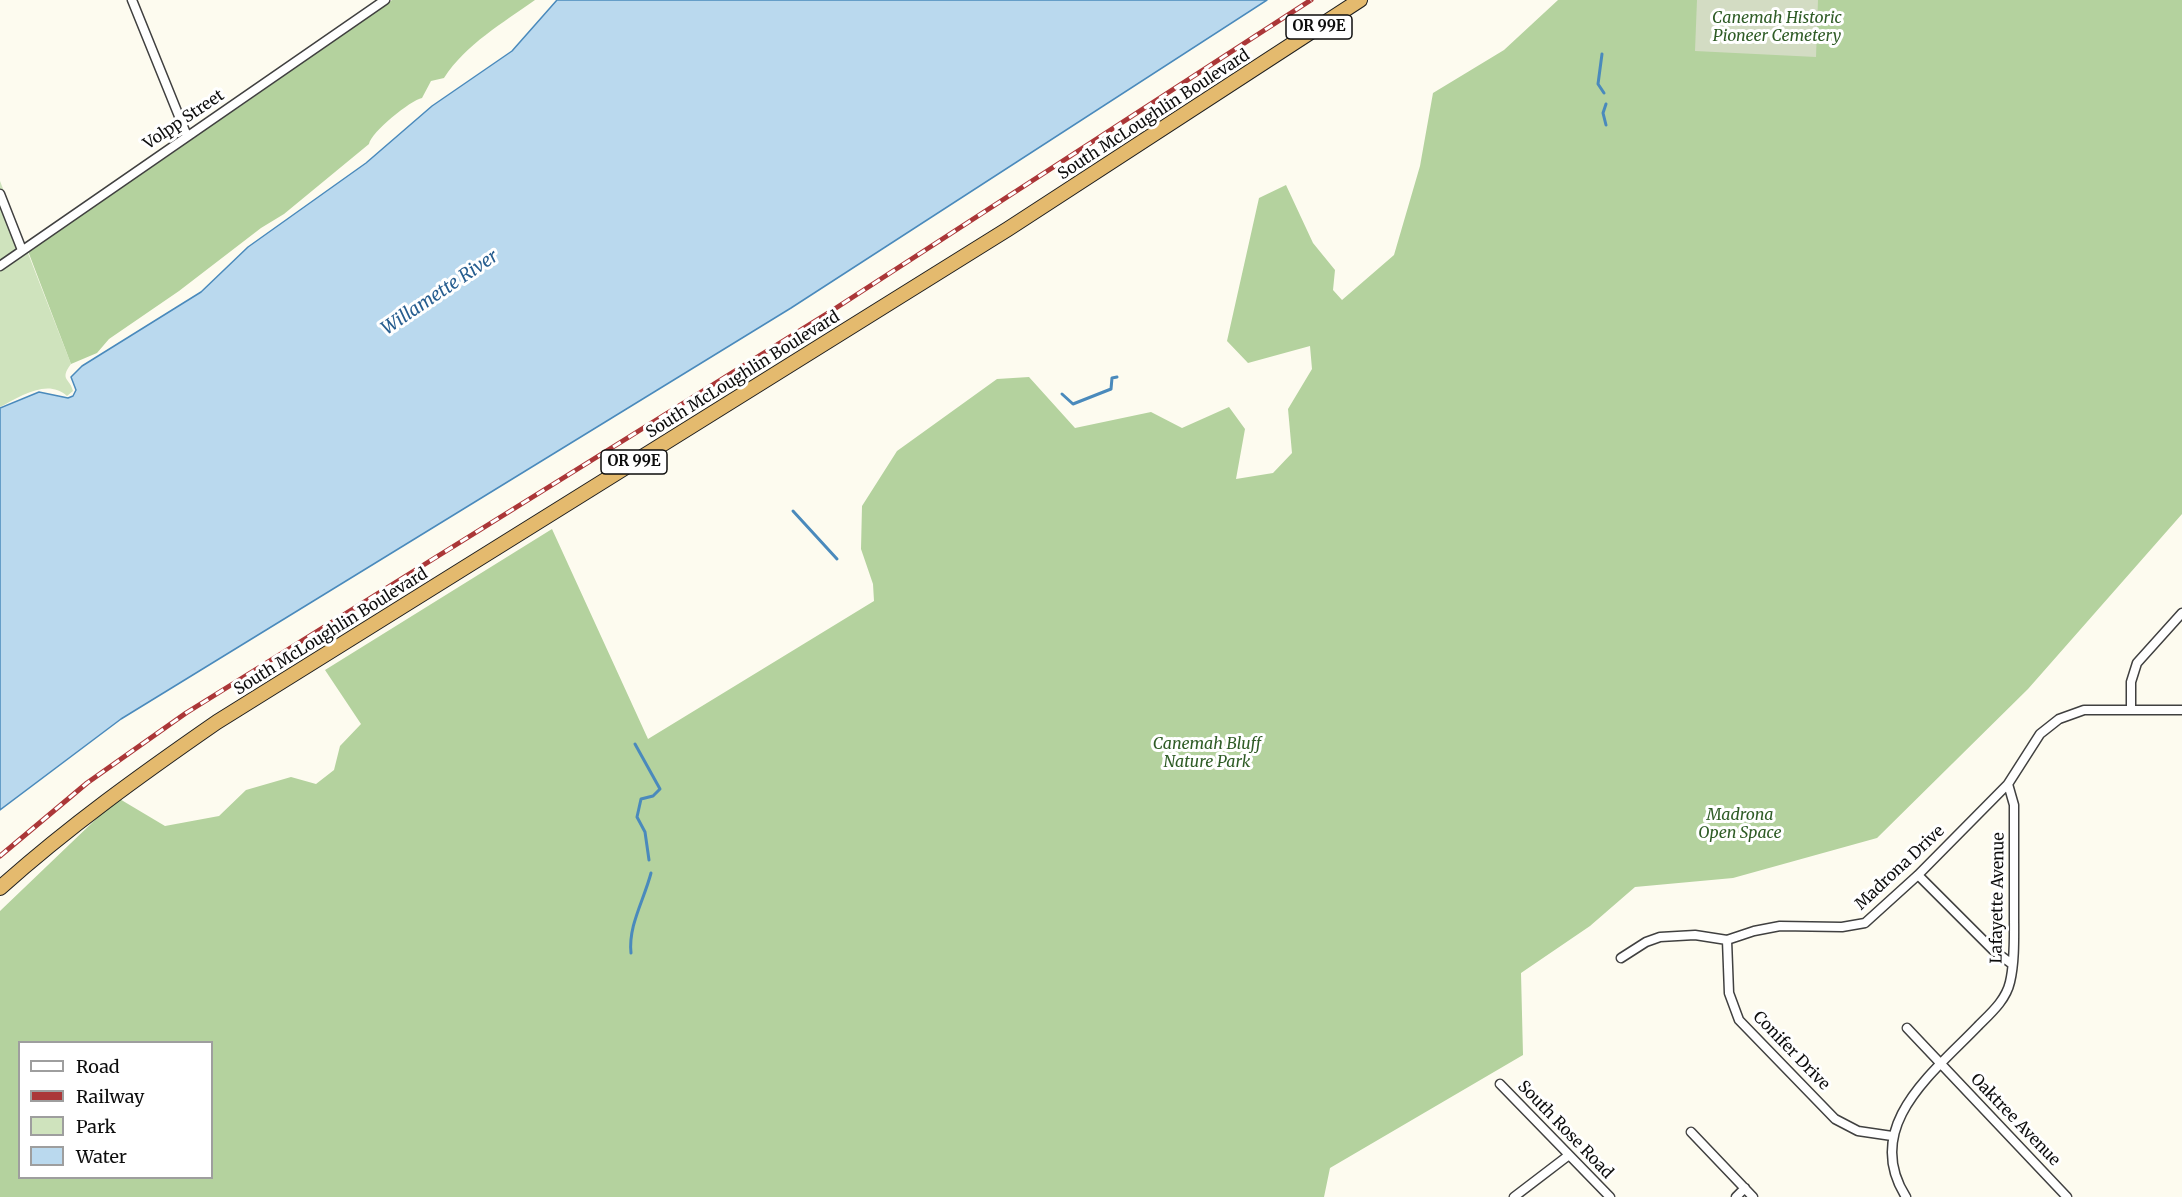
<!DOCTYPE html>
<html>
<head>
<meta charset="utf-8">
<style>
	body { margin:0 }
	#map { position:relative; width:2182px; height:1197px; overflow:hidden; background:#fdfbef; font-family:Merriweather,serif }
	canvas { display:block }
	.legend { position:absolute; left:18px; top:1041px; width:195px; height:138px; box-sizing:border-box; background:#fff; border:2px solid #9e9e9e; margin:0; padding:8px 10px; list-style:none; font-size:18px; color:#0d0d0d }
	.legend li { display:flex; align-items:center; gap:12px; height:30px }
	.legend b { width:30px; border:2px solid #9e9e9e }
</style>
</head>
<body>
<div id="map">
<canvas width="2182" height="1197"></canvas>
<ul class="legend">
<li><b style="height:8px;background:#fff"></b>Road</li>
<li><b style="height:8px;background:#ab3738"></b>Railway</li>
<li><b style="height:16px;background:#cfe3bd"></b>Park</li>
<li><b style="height:16px;background:#bad9ee"></b>Water</li>
</ul>
</div>
<script>
const ctx = document.querySelector('canvas').getContext('2d');
ctx.lineJoin = 'round';
function fill(path, color) {
  ctx.fillStyle = color;
  ctx.fill(path, 'evenodd');
}
function stroke(path, color, width, dash) {
  ctx.strokeStyle = color;
  ctx.lineWidth = width;
  ctx.lineCap = dash ? 'butt' : 'round';
  ctx.setLineDash(dash || []);
  ctx.stroke(path);
}
function drawText(font, color, halo, rows, align = 'center') {
  ctx.font = font + ' Merriweather,serif';
  ctx.lineWidth = 6;
  ctx.setLineDash([]);
  ctx.textBaseline = 'middle';
  ctx.strokeStyle = halo;
  ctx.fillStyle = color;
  for (const [text, x, y, turn = 0] of rows) {
    ctx.save();
    ctx.translate(x, y);
    ctx.rotate((+turn || 0) * Math.PI / 180);
    ctx.textAlign = isNaN(turn) ? turn : align;
    if (halo) ctx.strokeText(text, 0, 0);
    ctx.fillText(text, 0, 0);
    ctx.restore();
  }
}
fill(new Path2D(`
	M0,181L71,364C59,380 70,378 73,391L67,396C47,378 20,397 0,407Z`), '#cfe3bd');
fill(new Path2D(`
	M392,0H535C503,23 466,44 444,78L431,81L422,98C411,100 371,132 369,144L284,214L261,228L179,291L109,339L97,353L71,364L28,251L177,150L192,135L238,108Z
	M1558,0H2182V514L2028,689L1877,838L1733,878L1635,887L1590,926L1521,973L1523,1055L1330,1168L1324,1197H0V911L118,798L165,826L219,816L246,790L291,777L316,784L334,770L340,746L361,724L325,670L552,529L648,739L874,601L873,584L861,549L862,506L897,451L997,379L1029,377L1075,428L1151,412L1182,428L1229,407L1245,429L1236,479L1273,473L1292,453L1288,409L1312,369L1310,346L1248,363L1227,341L1259,198L1286,185L1313,243L1335,270L1333,290L1342,300L1394,255L1420,166L1433,93L1504,50ZM20,1042H212V1178H20Z`), '#b4d29e');
fill(new Path2D(`
	M1697,0H1818L1816,57L1695,51Z`), '#d3dcc3');
const water = new Path2D(`
	M557,0H1267L791,308L121,719L0,810V408L39,392L68,398L73,396L76,390L71,377L82,366L201,292L248,247L366,163L432,106L512,51Z`);
fill(water, '#bad9ee');
stroke(water, '#4a8abc', 1.5);
stroke(new Path2D(`
	M1602,54L1598,84L1604,93
	M1606,104L1603,113L1606,125
	M1062,394L1073,404L1111,389L1112,378L1117,377
	M793,511L837,559
	M635,744L660,789L653,796L641,799L637,817L645,832L649,860
	M631,953C628,926 644,900 651,873`), '#4a8abc', 3);
const minor = new Path2D(`
	M132,0L187,136
	M0,194L22,250
	M0,266L385,0
	M2131,709V682L2137,663L2182,613
	M1918,875L1993,950L2012,964
	M1727,940L1729,993L1739,1020L1835,1119L1858,1131L1892,1136
	M1621,958L1646,942L1660,937L1695,935L1727,940L1754,931L1780,926L1842,927L1865,923L1918,875L2008,784L2040,734L2059,719L2084,710H2182
	M1907,1028L2067,1197
	M1500,1084L1610,1197
	M1691,1132L1753,1197
	M1514,1197L1569,1155
	M1736,1197L1745,1188
	M1906,1197C1861,1126 1934,1072 1978,1026C1991,1013 2006,1000 2010,982C2015,961 2014,936 2014,914C2014,878 2014,841 2014,805L2008,784`);
const trunk = new Path2D(`
	M0,888C68,827 142,774 217,722L1008,229L1360,0`);
stroke(minor, '#404040', 11);
stroke(trunk, '#1e1e1e', 16);
stroke(minor, '#fff', 8);
stroke(trunk, '#e4ba6e', 14);
const rail = new Path2D(`
	M0,856L87,783L186,713L836,308L1311,0`);
stroke(rail, '#ab3738', 5);
stroke(rail, '#fff', 3, [9]);
for (const [x, y, w] of [
	[1319,27,66],
	[634,462,66]
]) {
  const box = new Path2D();
  box.roundRect(x - w / 2, y - 12, w, 24, 4.5);
  ctx.fillStyle = '#fff';
  ctx.fill(box);
  stroke(box, '#0d0d0d', 1.5);
}
drawText('bold 15px', '#0d0d0d', null, [
	["OR 99E",1319,27],
	["OR 99E",634,462]
]);
drawText('italic 16px', '#2f5c26', '#fff', [
	["Canemah Historic",1777,18],
	["Pioneer Cemetery",1777,36],
	["Canemah Bluff",1207,744],
	["Nature Park",1207,762],
	["Madrona",1740,815],
	["Open Space",1740,833]
]);
drawText('16px', '#0d0d0d', '#fff', [
	["South McLoughlin Boulevard",1154,115,-33],
	["Volpp Street",184,120,-34],
	["South McLoughlin Boulevard",743,375,-32],
	["South McLoughlin Boulevard",331,632,-32],
	["Madrona Drive",1900,868,-43],
	["Lafayette Avenue",1998,898,-89],
	["Conifer Drive",1791,1051,46],
	["Oaktree Avenue",2015,1120,46],
	["South Rose Road",1565,1130,46]
]);
drawText('italic 18px', '#265d8f', '#fff', [
	["Willamette River",440,293,-34]
]);
</script>
</body>
</html>
